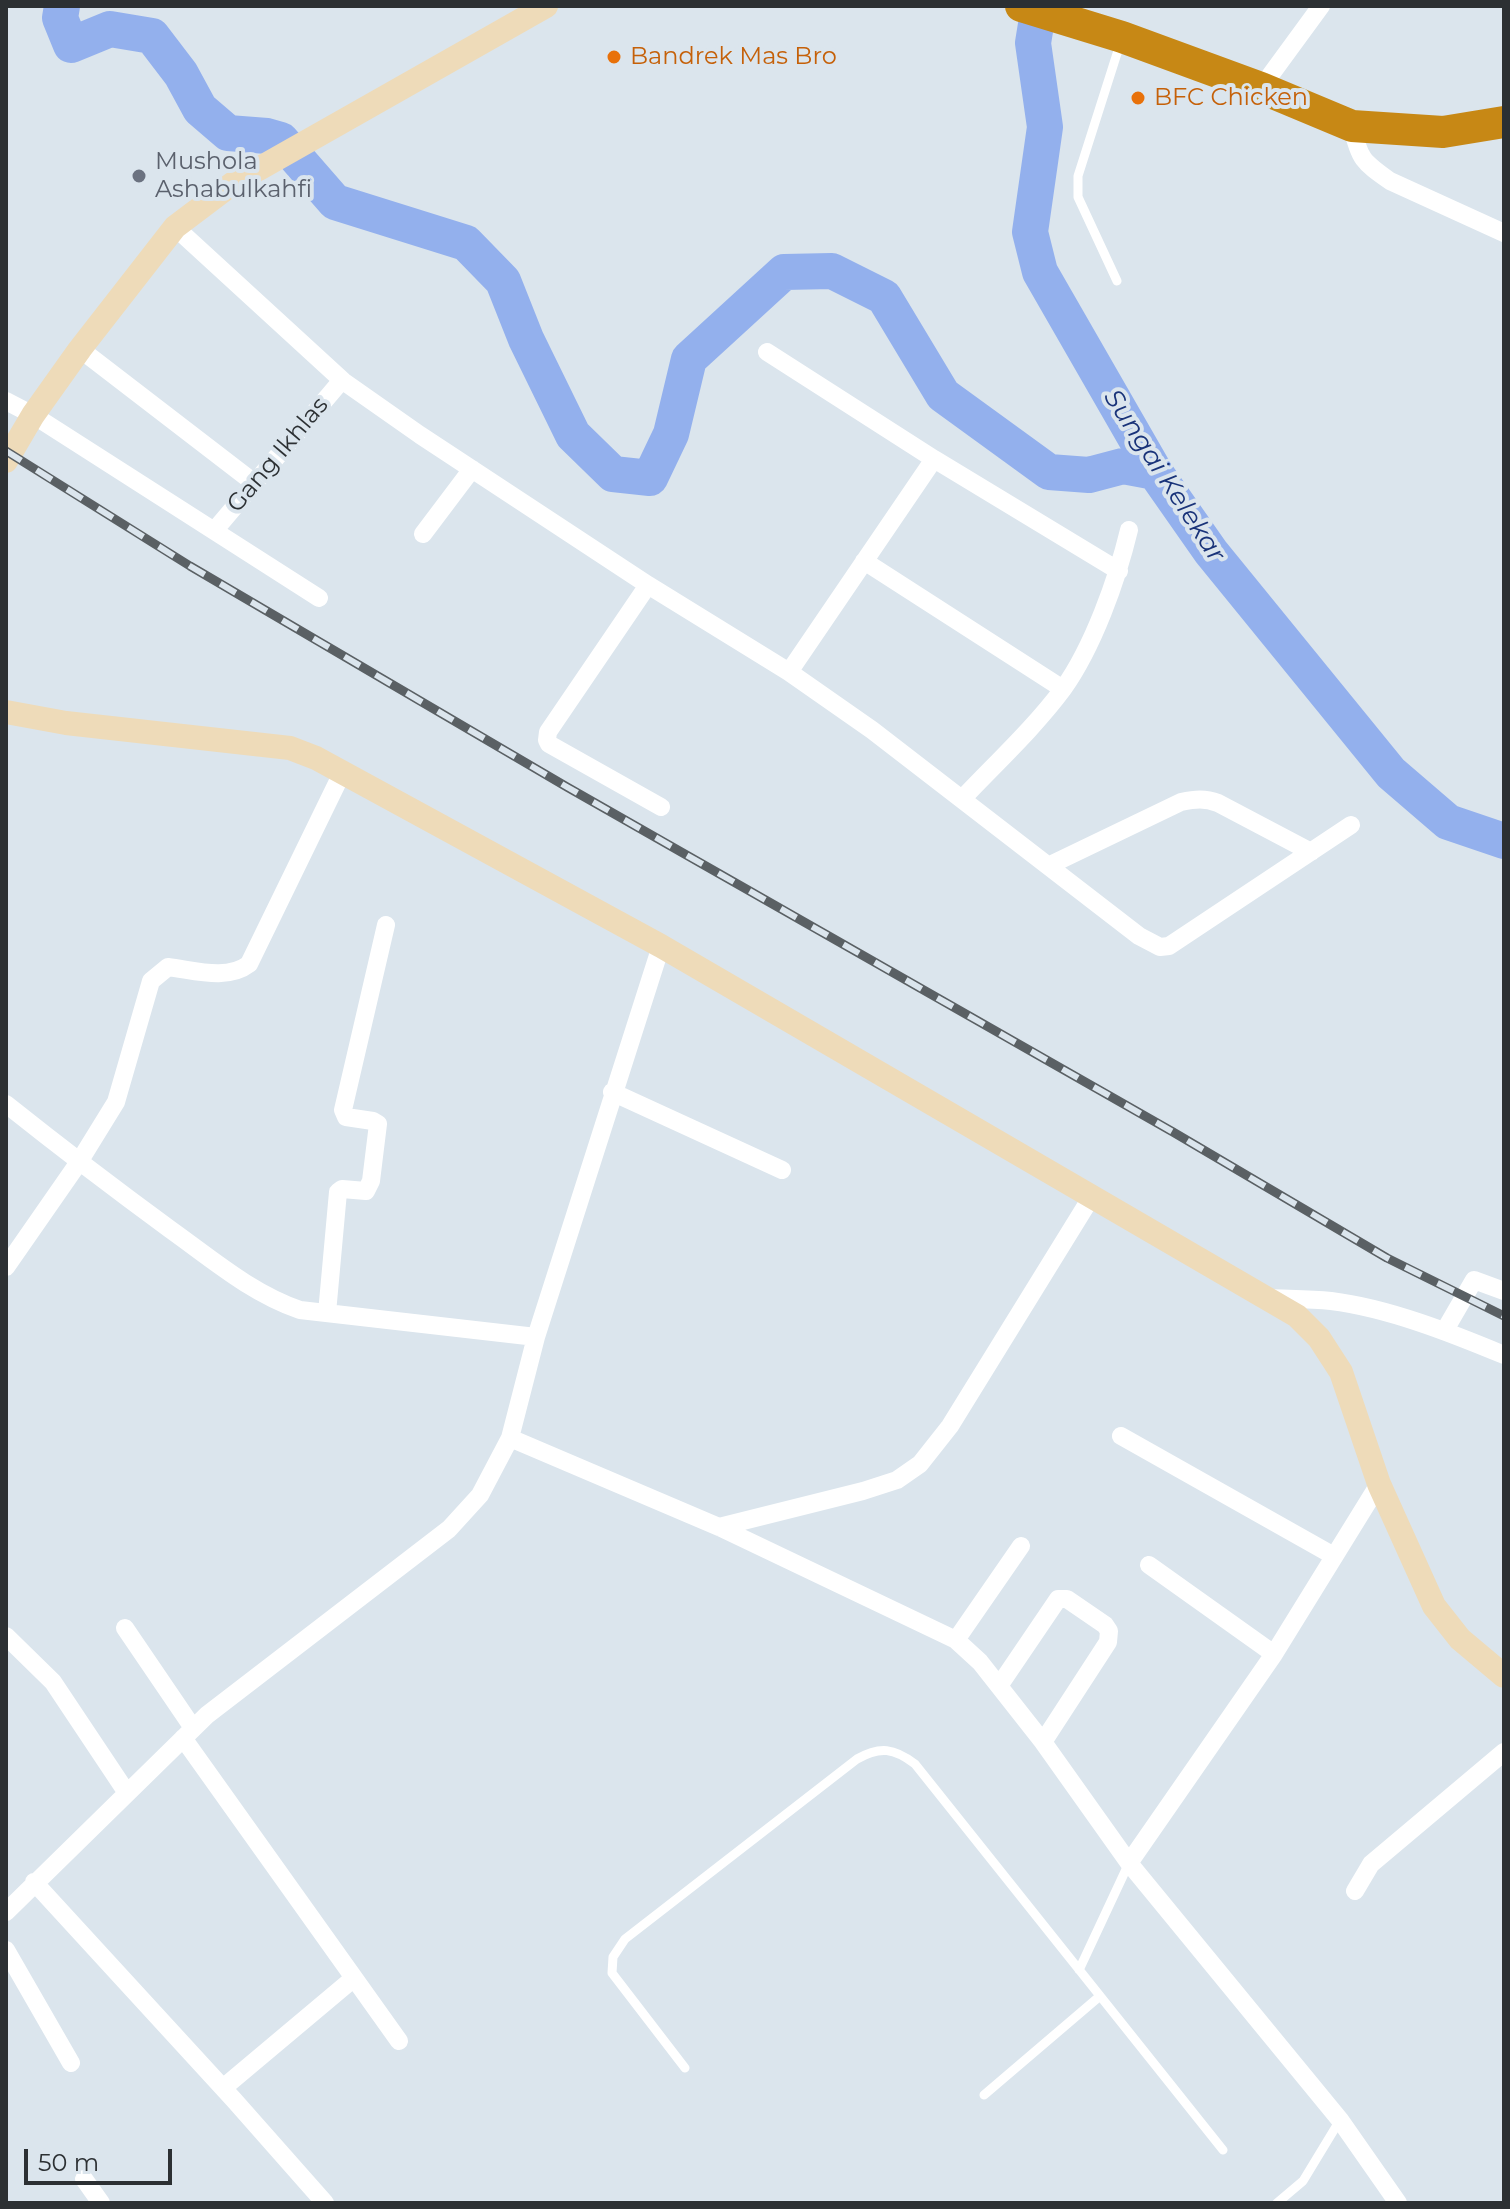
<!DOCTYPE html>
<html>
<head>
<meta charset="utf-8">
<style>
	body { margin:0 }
	#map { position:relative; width:1510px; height:2209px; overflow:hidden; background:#dbe5ed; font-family:Montserrat,sans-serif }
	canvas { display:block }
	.frame { position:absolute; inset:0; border:8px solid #2c3033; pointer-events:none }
	.scale { position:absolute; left:24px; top:2149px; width:148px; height:36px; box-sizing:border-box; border:4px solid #2c3033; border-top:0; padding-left:10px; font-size:24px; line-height:28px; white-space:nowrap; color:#2c3033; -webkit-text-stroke:6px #dbe5ed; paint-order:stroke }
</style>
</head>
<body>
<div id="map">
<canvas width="1510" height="2209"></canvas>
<div class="frame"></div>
<div class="scale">50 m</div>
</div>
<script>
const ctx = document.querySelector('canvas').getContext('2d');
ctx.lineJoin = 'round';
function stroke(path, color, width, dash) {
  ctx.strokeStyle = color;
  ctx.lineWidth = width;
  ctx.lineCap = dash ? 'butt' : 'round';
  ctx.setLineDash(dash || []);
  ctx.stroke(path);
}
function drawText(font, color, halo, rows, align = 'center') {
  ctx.font = font + ' Montserrat,sans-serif';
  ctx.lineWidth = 8;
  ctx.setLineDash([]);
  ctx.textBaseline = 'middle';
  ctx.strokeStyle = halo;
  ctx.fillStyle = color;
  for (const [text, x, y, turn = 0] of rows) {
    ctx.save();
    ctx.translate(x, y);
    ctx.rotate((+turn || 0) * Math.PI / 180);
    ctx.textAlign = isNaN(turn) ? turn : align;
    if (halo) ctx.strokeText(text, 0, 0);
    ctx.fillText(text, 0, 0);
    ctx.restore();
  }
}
stroke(new Path2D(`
	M62,6L60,18L71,45L110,29L152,36L181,74L200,109L228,133L267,136L281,140L335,202L466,243L503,281L526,339L573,435L613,474L650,478L671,434L689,359L784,272L832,271L884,297L943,395L1049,472L1089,475L1123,466L1155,472
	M1039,6L1033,43L1045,127L1030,232L1040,272L1155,472L1211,552L1391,773L1448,822L1504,841`), '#93b0ed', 36);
stroke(new Path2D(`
	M1117,281L1078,197V176L1121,41
	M1079,1970L1129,1863
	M685,2068L612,1973L613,1957L625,1939L857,1759C880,1746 894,1748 915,1764L1223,2150
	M984,2095L1100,1996
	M1277,2203L1303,2181L1340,2120`), '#fff', 9);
stroke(new Path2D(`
	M1261,88L1321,6
	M1352,126C1359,159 1363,162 1390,181L1504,233
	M175,227L343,381L420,435L648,585L789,672L872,730L1139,936L1160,947L1169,946L1351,825
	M80,349L253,482
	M767,352L934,459L1119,571
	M6,401L33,415L319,598
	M214,531L342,380
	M423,534L472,469
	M864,561L1063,689
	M648,585L548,732L547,740L549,744L661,807
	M789,672L934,459
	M963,798C996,763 1034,728 1063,689C1093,647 1117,580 1129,530
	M1050,865L1181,802C1195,799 1205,798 1218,803L1311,852
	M612,1092L782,1170
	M6,1104C60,1147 115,1189 171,1230C213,1260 251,1293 300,1310L536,1337
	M6,1267L79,1162L116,1102L151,981L168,967C194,970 227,981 249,964L343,771
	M1268,1298C1289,1299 1310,1299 1331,1301C1388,1308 1451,1333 1504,1355
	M327,1313L338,1192L342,1189L366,1191L371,1181L378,1124L373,1121L346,1117L343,1110L386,925
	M1445,1330L1474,1280L1504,1291
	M1121,1436L1334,1556
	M510,1438L719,1527L956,1640L980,1662L1043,1742L1129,1863L1340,2120L1398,2203
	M719,1527L863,1491L897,1480L920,1464L950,1426L1092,1196
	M1149,1565L1274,1654
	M125,1628L193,1728
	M6,1636L53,1682L127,1793
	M956,1640L1021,1546
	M999,1686L1058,1599H1067L1105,1625L1109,1631L1108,1642L1043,1742
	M183,1738L399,2041
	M1129,1863L1274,1654L1379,1484
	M34,1882L234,2100L325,2203
	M1355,1891L1371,1864L1504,1752
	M6,1912L207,1715L449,1529L480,1495L510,1438L536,1337L661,946
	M6,1950L71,2063
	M223,2088L354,1978
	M84,2179L101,2203`), '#fff', 18);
stroke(new Path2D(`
	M6,461L33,415L80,349L175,227L232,184L546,6
	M6,712L66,723L290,748L316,758L661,946L1297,1316L1319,1338L1341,1372L1379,1484L1434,1606L1460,1639L1504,1676`), '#eedbb9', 24);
stroke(new Path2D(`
	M1021,6L1122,37L1261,88L1352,126L1443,132L1504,122`), '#c78815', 32);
const rail = new Path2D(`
	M6,451L190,566L567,787L1173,1132L1387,1258L1504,1316`);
stroke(rail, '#5a6064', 9);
stroke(rail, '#dbe5ed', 6, [18]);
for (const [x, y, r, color] of [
	[614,57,8,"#e8710a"],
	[1138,98,8,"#e8710a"],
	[139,176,8,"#6b7280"]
]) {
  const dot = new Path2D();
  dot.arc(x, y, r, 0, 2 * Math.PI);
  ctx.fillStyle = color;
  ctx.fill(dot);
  stroke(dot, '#dbe5ed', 3);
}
drawText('24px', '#c56008', '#dbe5ed', [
	["Bandrek Mas Bro",630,57],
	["BFC Chicken",1154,98]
], 'left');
drawText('24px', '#5b616d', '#dbe5ed', [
	["Mushola",155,162],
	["Ashabulkahfi",155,190]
], 'left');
drawText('24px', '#2c3033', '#dbe5ed', [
	["Gang Ikhlas",278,455,-50]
]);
drawText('italic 26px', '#193379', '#dbe5ed', [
	["Sungai Kelekar",1164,476,57]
]);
</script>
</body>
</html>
